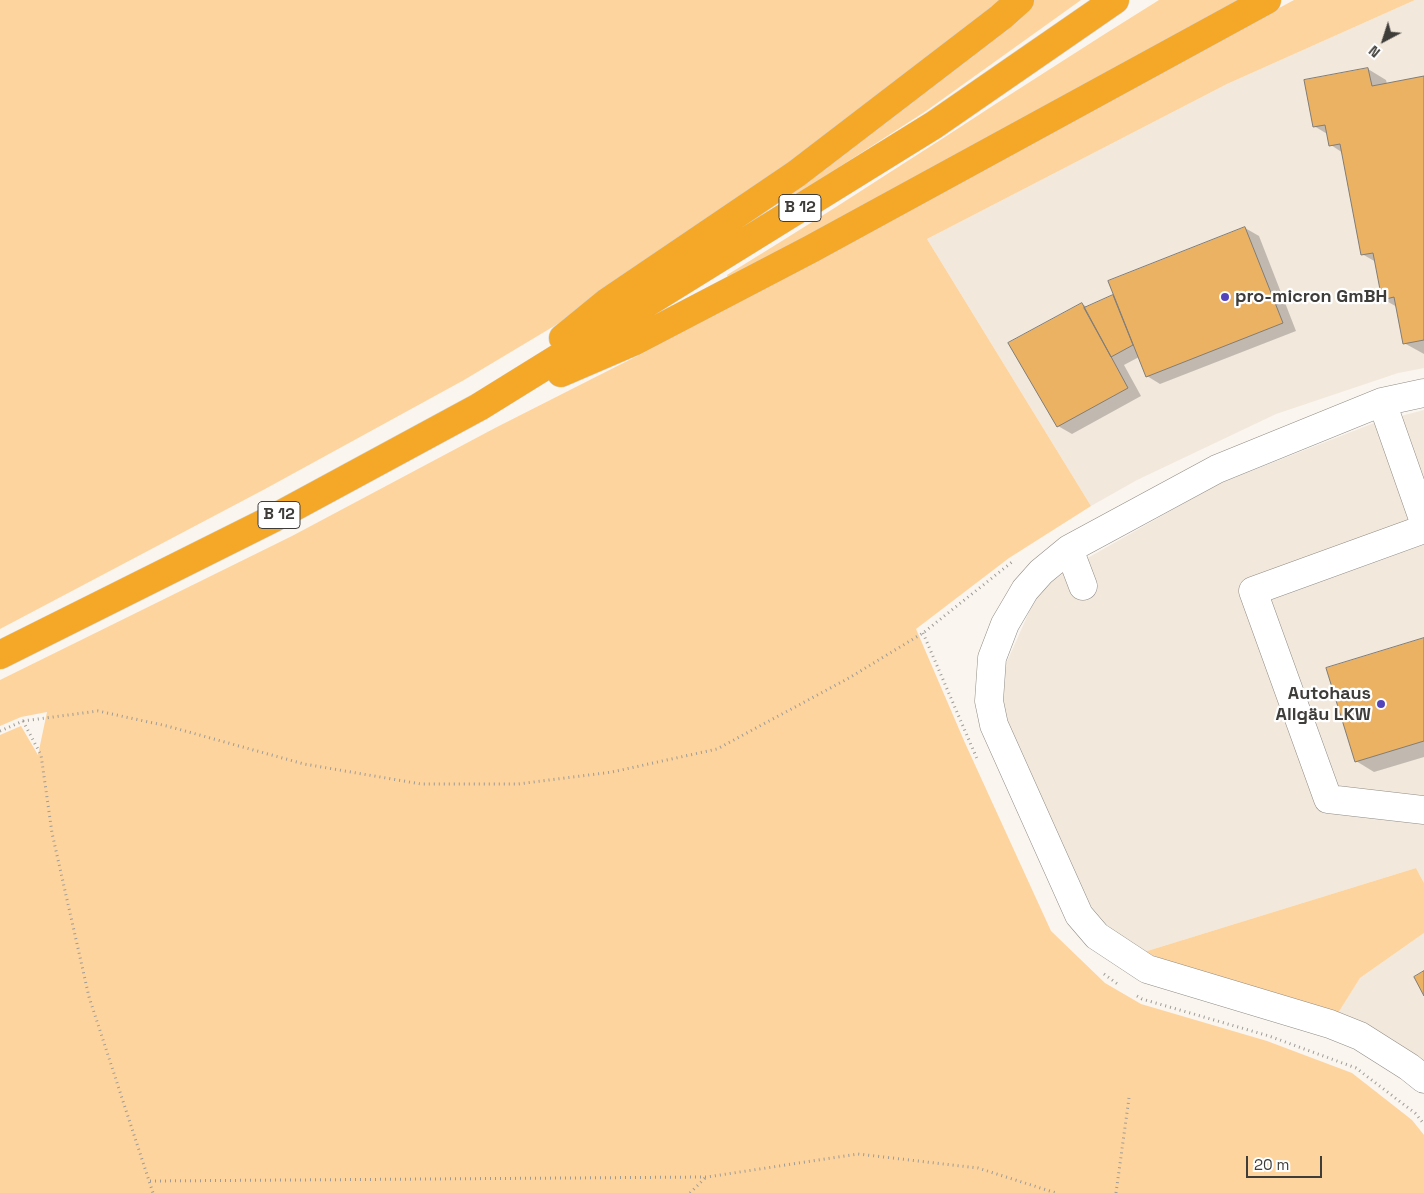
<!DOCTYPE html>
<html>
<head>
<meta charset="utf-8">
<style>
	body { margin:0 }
	#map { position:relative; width:1424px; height:1193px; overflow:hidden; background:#faf5ef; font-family:"Space Grotesk",sans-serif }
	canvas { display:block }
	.north { position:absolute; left:1359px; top:15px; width:50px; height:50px; -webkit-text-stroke:4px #fff; paint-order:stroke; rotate:220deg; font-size:14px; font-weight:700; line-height:20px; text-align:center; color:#3f3d3a }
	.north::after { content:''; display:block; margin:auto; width:18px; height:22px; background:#3f3d3a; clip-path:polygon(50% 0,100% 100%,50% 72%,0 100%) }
	.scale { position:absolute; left:1246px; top:1156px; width:76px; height:22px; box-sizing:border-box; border:2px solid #3f3d3a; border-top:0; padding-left:6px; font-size:15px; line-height:18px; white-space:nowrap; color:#3f3d3a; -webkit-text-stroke:4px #fff; paint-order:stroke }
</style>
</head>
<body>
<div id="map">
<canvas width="1424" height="1193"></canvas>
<div class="north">N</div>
<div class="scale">20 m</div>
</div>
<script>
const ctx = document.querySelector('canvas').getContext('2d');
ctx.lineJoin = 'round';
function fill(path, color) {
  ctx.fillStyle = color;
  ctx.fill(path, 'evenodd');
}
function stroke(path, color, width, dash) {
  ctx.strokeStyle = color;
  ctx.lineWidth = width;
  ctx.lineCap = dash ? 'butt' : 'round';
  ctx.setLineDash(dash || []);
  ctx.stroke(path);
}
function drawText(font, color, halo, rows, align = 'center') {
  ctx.font = font + ' "Space Grotesk",sans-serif';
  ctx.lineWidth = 4.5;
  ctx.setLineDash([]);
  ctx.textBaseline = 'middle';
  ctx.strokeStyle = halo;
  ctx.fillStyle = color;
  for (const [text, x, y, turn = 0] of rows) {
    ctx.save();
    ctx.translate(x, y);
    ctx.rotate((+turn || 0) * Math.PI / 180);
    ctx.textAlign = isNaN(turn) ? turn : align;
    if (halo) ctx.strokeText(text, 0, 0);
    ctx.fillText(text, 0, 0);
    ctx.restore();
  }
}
fill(new Path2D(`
	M1415,0H1424V368L1398,373L1276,414L1137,480L1091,506L927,239L1227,84Z
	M1424,410V883L1416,868L1144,952L1110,928L1083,897L1001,712L1005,666L1034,601L1051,582L1077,564L1218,484L1374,423Z
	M1424,933V1062L1392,1039L1335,1018L1360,978Z`), '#f2e8dc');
fill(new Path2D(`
	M0,0H1010L996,13L601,298L464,380L265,489L0,629Z
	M1032,0H1081L926,111L793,197L789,194Z
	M1159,0H1253L731,283L727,275C873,186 1014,90 1159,0Z
	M1294,0H1415L1227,84L927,239L1091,506L1009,558L916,629L965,743L1051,931L1105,983L1141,1004L1267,1041L1352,1073L1412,1120L1424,1135V1193H0V735L21,726L38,755L47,712L21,717L0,726V680L292,536L495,428L641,354L818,255Z
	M1416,868L1424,883V933L1360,978L1335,1018L1279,1002L1144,952Z`), '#fed49e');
fill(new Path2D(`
	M1368,69L1386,80L1387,84L1424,77V354L1404,343L1397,307L1383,299L1376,262L1362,254L1343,153L1331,145L1329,135L1314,126Z
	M1245,228L1259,236L1296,331L1160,384L1147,376L1139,357L1124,365L1141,396L1072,434L1058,426L1082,304L1087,307L1115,296Z
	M1424,639V757L1374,772L1356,761Z`), '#0003');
const building = new Path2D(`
	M1368,68L1372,86L1424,76V340L1403,344L1394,297L1382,300L1373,253L1361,255L1340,144L1329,146L1325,125L1313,127L1304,80Z
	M1245,227L1283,323L1146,377L1108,281Z
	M1113,295L1133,345L1111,357L1084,308Z
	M1082,303L1128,388L1057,427L1008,343Z
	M1424,638V741L1355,762L1326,668Z
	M1424,971V996L1414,977Z`);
fill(building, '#ecb264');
stroke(building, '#817d77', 1);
const minor = new Path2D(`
	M1424,393L1382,402L1217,469L1069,549L1041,572L1025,590L1005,624L992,658L989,701L994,725L1079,915L1097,936L1147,969L1330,1024L1360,1036L1409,1067L1424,1079
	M1382,402L1424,522
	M1424,529L1253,591L1328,799L1424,810
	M1069,549L1083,586`);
const highway = new Path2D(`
	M563,338L607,302L796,174L1001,17L1020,0
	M561,373L633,342L811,249L1267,0
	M0,655L274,518L479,407L934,125L1115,0`);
stroke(minor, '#908c86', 29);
stroke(highway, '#d5d4d4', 29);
stroke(new Path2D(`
	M923,633L978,761
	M23,721L41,755L52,833L89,997L153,1193
	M0,731L23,721L98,711L167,726L304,764L421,784H518L612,772L717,749L849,678L923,633L1012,562
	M1104,974L1119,985
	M1137,996L1142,999L1269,1036L1356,1068L1415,1113L1424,1124
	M150,1181L707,1177L858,1154L978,1168L1056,1193
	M690,1193L706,1177
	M1116,1193L1129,1098`), '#9e9b96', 3, [1, 4]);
stroke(minor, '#fff', 28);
stroke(highway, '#f5a727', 28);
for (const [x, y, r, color] of [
	[1225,297,5,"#5444bc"],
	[1381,704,5,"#5444bc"]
]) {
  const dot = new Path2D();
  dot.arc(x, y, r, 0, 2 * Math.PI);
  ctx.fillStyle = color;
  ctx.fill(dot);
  stroke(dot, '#fff', 2);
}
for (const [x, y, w] of [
	[800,208,42],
	[279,515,42]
]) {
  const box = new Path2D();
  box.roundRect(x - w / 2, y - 13.5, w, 27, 4);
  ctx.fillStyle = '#fff';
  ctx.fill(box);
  stroke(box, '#3f3d3a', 1);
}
drawText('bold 16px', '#3f3d3a', null, [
	["B 12",800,208],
	["B 12",279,515]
]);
drawText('bold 18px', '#3f3d3a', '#fff', [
	["pro-micron GmBH",1235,297],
	["Autohaus",1371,694,"right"],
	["Allgäu LKW",1371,715,"right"]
], 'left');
</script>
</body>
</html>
